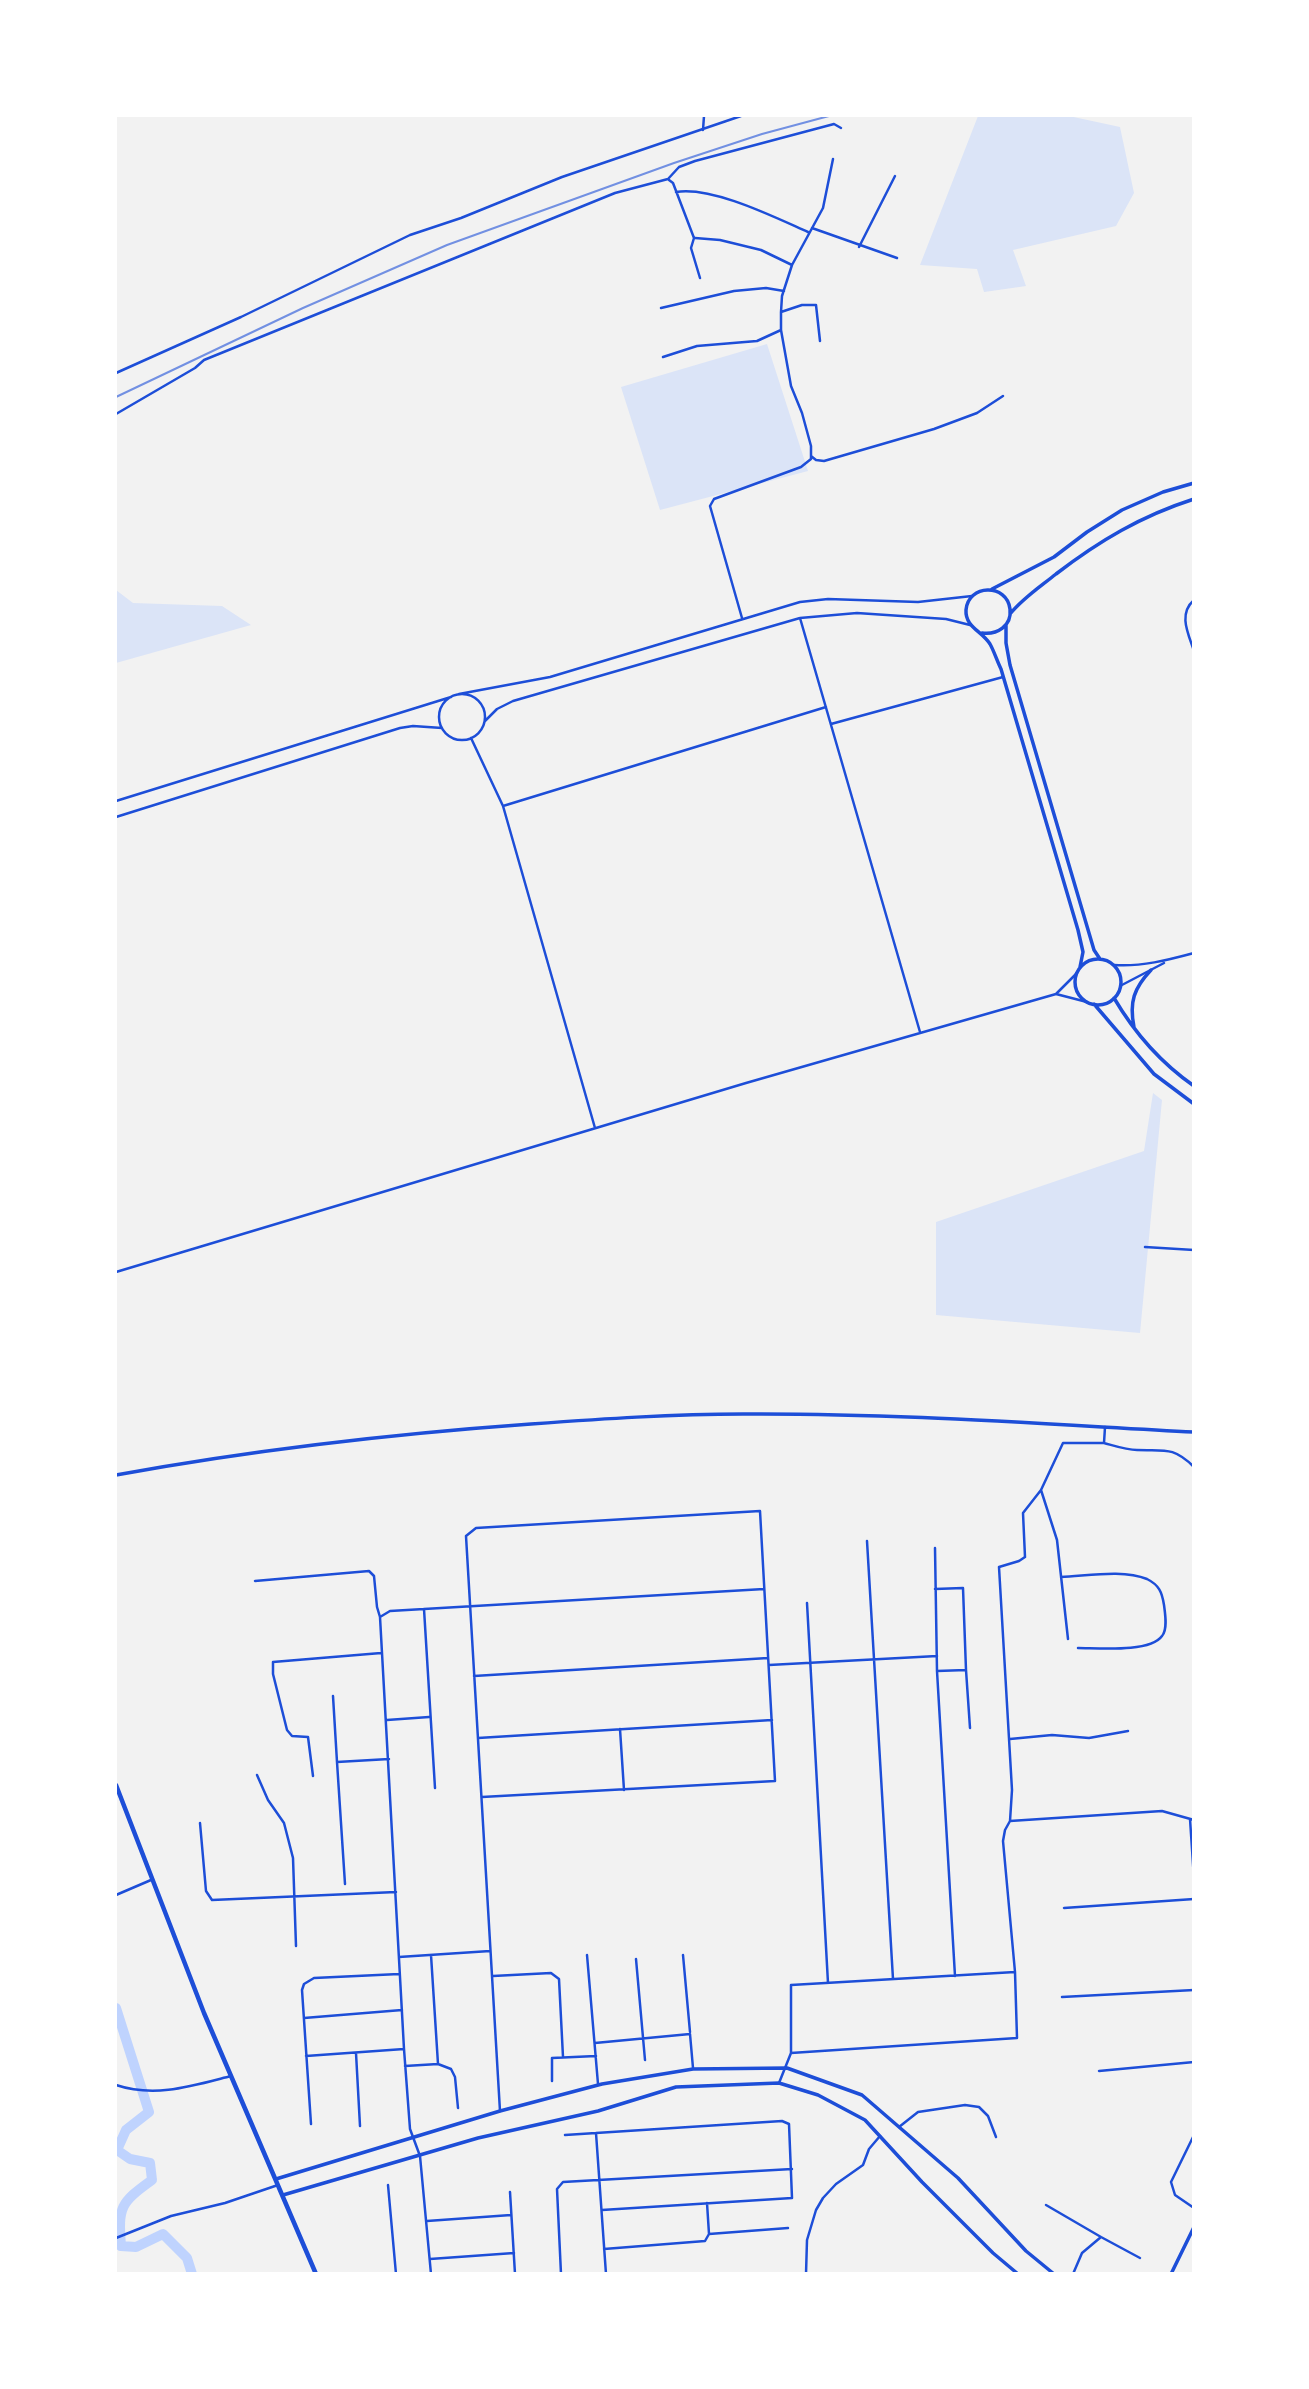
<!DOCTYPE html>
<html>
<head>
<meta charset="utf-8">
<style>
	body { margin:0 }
	#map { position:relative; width:1309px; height:2389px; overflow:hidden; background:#f2f2f2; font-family:Jost,sans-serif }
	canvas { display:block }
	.frame { position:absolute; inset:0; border:117px solid #fff; pointer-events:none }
</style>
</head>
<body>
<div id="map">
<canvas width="1309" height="2389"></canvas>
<div class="frame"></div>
</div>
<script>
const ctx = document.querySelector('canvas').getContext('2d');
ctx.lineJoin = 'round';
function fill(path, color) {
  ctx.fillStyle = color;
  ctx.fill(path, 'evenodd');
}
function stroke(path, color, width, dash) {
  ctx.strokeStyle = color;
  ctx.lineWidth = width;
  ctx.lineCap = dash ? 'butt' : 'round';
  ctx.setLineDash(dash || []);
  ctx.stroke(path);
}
fill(new Path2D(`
	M978,116H1069L1120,127L1134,193L1116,226L1013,250L1026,286L984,292L977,269L920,265Z
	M767,344L808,471L660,510L621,387Z
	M116,590L133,603L222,606L251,625L116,663Z
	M1153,1093L1162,1100L1140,1333L936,1315V1222L1144,1151Z`), '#dbe4f7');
stroke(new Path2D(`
	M116,2008L149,2112L126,2130L117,2150L130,2159L150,2163L152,2180C120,2203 118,2207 121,2246L136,2247L163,2234L187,2258L192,2274`), '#bfd3fe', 10);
stroke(new Path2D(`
	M703,130L704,116
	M669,180L673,183L694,238L691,248L700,278
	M676,192C712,186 774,217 808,232
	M812,228L897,258
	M695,238L720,240L761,250L792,265
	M859,247L895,176
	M661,308L734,291L766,288L784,291
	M781,312L802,305H816L820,341
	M663,357L697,346L757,341L781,330
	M116,373L241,317L410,235L461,218L562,177L741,116
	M116,414L195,368L204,360L615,193L668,179L679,167L695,161L834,124L841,128
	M811,456L816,460L824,461L934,429L977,413L1003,396
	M1194,600C1178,614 1188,633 1194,651
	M742,618L710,506L714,499L801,467L811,459V446L802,413L791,386L781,330V312L782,296L792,265L823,208L833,159
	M800,618L920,1032
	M459,694L550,677L800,602L828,599L918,602L972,596
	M439 717a23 23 0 1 1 46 0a23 23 0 1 1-46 0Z
	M485,721L497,709L513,701L800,618L857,613L946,619L970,625
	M831,724L1003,677
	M471,738L503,806L595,1128
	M116,801L451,697
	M503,806L826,707
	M116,817L400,728L413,726L442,728
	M1114,965C1141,967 1168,960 1194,953
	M1120,986L1164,963
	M1056,994L1087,1002
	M1145,1247L1194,1250
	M116,1272L746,1083L1056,994L1077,973
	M1105,1427L1104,1443C1115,1446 1127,1450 1137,1450C1164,1451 1173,1446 1194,1467
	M1041,1490L1057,1540L1068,1639
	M867,1541L893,1979
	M935,1548L937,1671L955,1976
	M1061,1577C1087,1576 1123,1569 1147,1579C1159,1585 1162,1592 1164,1605C1165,1613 1168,1629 1162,1636C1150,1653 1097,1648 1078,1648
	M255,1581L369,1571L374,1576L377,1607L380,1617
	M935,1589L963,1588L966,1670
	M807,1603L828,1983
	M424,1609L435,1788
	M769,1665L937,1656
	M937,1671L966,1670L970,1728
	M474,1676L768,1658
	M333,1696L337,1762
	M387,1720L429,1717
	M620,1729L624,1790
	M478,1738L772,1720
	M1010,1739L1052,1735L1089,1738L1128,1731
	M257,1775L268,1800L284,1823L293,1858L296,1946
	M313,1776L308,1737L292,1736L287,1730L273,1674V1662L381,1653
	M482,1797L775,1781L760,1511L476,1528L466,1536L500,2111
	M1190,1819L1194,1879
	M1010,1821L1162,1811L1194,1820
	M200,1823L206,1891L212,1900L396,1892
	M345,1884L337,1762L389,1759
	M116,1895L151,1880
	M1064,1908L1194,1899
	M431,1955L438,2064
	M587,1955L598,2084
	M683,1955L690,2032
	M399,1957L490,1951
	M636,1959L645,2060
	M493,1976L551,1973L559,1979L563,2057
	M1062,1997L1194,1990
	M304,2018L402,2010
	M595,2043L690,2034L693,2068
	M356,2053L360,2126
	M791,2053L1017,2038L1015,1972L1003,1841L1005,1830L1010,1821L1012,1790L999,1567L1019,1561L1025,1557L1023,1513L1041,1490L1063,1443H1104
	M306,2056L404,2049
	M405,2066L438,2064L451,2069L455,2077L458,2108
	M1099,2071L1194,2062
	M552,2081V2058L596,2056
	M779,2083L791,2053V1985L1015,1972
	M116,2085C155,2098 192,2086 231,2076
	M311,2124L302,1990L304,1984L314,1978L399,1974
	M899,2127L918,2112L965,2105L979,2107L988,2116L996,2137
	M596,2133L606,2274
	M565,2135L782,2121L789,2124L792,2198L602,2210
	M1194,2135L1171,2182L1175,2195L1194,2208
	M388,2185L396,2274
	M510,2192L515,2274
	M1046,2205L1101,2237
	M427,2221L511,2215
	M709,2234L788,2228
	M116,2238L171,2216L225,2203L278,2185
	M604,2249L705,2241L709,2234L707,2203
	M430,2259L514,2253
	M431,2274L420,2156L410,2129L404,2049L380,1617L390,1611L764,1589
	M561,2274L557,2189L563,2182L792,2169
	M806,2274L807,2240L816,2210L823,2198L836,2184L863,2165L869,2149L880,2136
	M1073,2274L1082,2253L1101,2237L1140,2258`), '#1d4ed8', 2.5);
stroke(new Path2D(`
	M992,589L1054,557L1087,532L1122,510L1163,492L1194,483
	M1010,614C1023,598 1040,587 1056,574C1099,541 1141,516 1194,499
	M1006,625V643L1010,665L1094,950L1100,959
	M982,633C997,635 1012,626 1010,609C1007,583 968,584 966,610C965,627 982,631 990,644C994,651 997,661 1001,669L1078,930L1083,952L1080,967
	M1075 982a23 23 0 1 1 46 0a23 23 0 1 1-46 0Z
	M1114,998C1134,1032 1161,1063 1194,1086
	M1094,1004L1154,1074L1194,1104
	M1134,1027C1129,1002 1134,988 1151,970
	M276,2179L500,2111L602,2084L693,2069L787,2068L862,2095L958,2178L1026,2251L1054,2274
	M283,2195L478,2138L598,2111L676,2087L779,2083L818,2095L865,2120L922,2182L993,2253L1018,2274
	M1171,2274L1194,2227`), '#1d4ed8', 3.5);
stroke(new Path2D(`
	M116,1475C253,1450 391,1434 531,1424C601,1419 672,1414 743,1414C893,1413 1043,1424 1194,1432`), '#1d4ed8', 3.5);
stroke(new Path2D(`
	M116,1785L204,2013L316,2274`), '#1d4ed8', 4.5);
stroke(new Path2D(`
	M116,397L303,308L447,245L674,163L762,134L829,116`), '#7290e2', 2);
</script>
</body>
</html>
